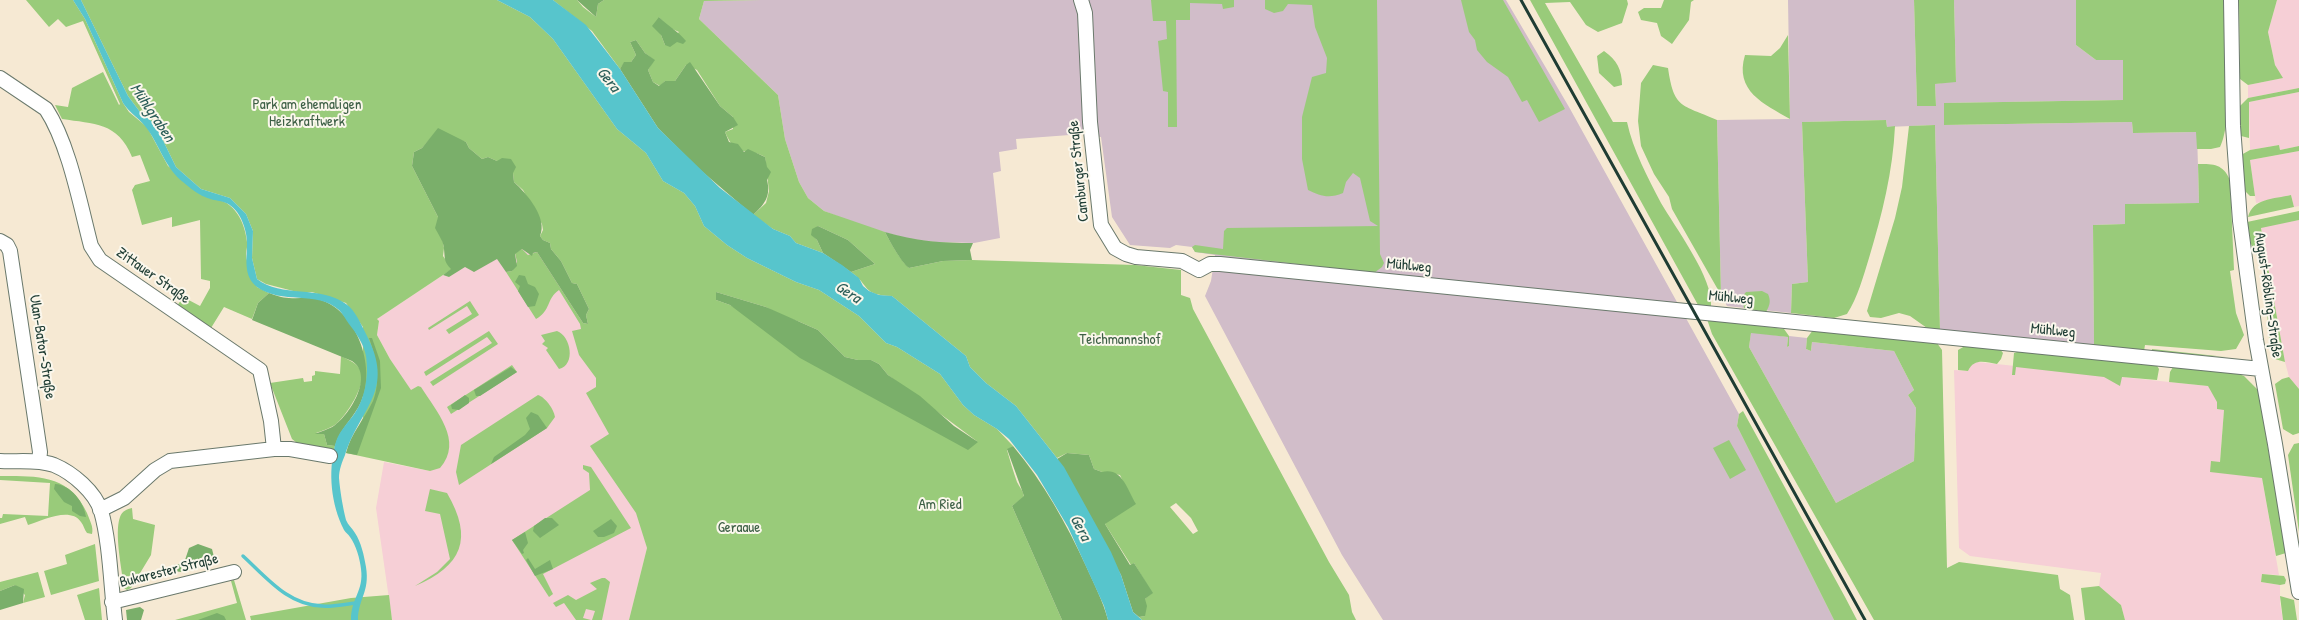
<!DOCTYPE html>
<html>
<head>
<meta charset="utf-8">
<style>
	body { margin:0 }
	canvas { display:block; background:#f6e9d3 }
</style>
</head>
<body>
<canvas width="2299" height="620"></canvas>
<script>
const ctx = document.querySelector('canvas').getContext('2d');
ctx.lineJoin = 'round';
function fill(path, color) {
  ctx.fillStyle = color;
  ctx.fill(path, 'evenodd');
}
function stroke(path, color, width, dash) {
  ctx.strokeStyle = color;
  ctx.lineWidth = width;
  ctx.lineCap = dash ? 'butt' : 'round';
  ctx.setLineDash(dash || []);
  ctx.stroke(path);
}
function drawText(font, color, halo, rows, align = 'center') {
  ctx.font = font + ' "Patrick Hand",sans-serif';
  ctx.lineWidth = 4;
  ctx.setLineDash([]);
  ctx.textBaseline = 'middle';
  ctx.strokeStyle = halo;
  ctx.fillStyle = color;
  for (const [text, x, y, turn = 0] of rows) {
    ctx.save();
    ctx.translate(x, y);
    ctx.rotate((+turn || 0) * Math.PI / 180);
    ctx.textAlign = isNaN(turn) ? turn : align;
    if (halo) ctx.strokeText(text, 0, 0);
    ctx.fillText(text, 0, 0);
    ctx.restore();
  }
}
fill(new Path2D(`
	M2277,0H2299V88L2248,98V85L2282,78L2275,65L2268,32Z
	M2299,92V146L2280,150L2279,145L2250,150L2249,102Z
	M2299,151V206L2294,207L2291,195L2256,203L2250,160Z
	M2299,220V389L2289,377L2285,362L2261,227Z
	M522,228L583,323L647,548L629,620H392L376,508L384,462L430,471L418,386L411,391L390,359L377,335L379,322L377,319L443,275L449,277Z
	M1977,362L2208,386L2224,410L2220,462L2262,478L2279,575L2262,574L2261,582L2280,585V603L2283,620H2125L2121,605L2099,586L2101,573L1970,556L1959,548L1954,370L1968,371L1971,365Z`), '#f6cfd6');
fill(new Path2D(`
	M761,0H1506L1569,107L1739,414L1737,426L1834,620H1383L1342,555L1205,296L1211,281L1215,255L1195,252L1192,247L1176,245L1170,248L1130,245L1112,217L1101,137L1083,134L1016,139L1017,149L999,152L1001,171L993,173L1000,238L974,243L936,242L909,239L863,226L824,211L808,198L799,182L785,139L778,95L699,19L704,1Z
	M1788,0H1914L1917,106H1936L1935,84L1956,81L1954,0H2076V45L2096,60L2123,59V100L1944,103V125L2132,122L2133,133L2197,132L2199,203L2126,204V224L2093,225L2094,345L1940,331L1935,125L1887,127L1886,120L1802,122L1808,282L1792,284L1791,313L1727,306L1721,295L1717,120L1790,119Z
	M1751,332L1788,337L1787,347L1789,346V336L1807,338L1806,349L1811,351L1812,342L1894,351L1914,390L1908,395L1916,408L1914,461L1836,503L1749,347Z`), '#d1bdc9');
fill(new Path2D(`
	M26,0H73L85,19L123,103L129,112L147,127L168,166L213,199C234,200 245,222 247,242C248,246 246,250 246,254C246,264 254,277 257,287L269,293L258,303L252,319L224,307L211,328L177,306L183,297L200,306L210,288V281L201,279L200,220L172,227V217L142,225L132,190L135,185L150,181L140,155L132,157C118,122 94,124 62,119L55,105L68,107L72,88L103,72L119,105L120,104L83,21L66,27L58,19L49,27Z
	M81,0H497L530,17L553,39L617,129L646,153L663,181L684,193L695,206L704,226L727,245L747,258L796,282L819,290L859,316L886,343L897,347L940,374L963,405L974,415L997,429L1013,446L1007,450C1010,460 1013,471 1017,482C1020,488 1023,490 1024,497L1012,506L1062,620H629L647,548L636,513L590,446L609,434L586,393L596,387V378L579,355L572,331L581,329L580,324L559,290C546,299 551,311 536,319L506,272L512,271L517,262L515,253L522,249L528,255L537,252L583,323L588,324L586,315L589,309L577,284L572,283L561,261L551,249L550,243L543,240L540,236L543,230L542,224L523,190L514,182L513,173L497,161L488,157L482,159L469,148L466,142L436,132L422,148L414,152L412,166L438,217L444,248L443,256L452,269L377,319L379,321L377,335L390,359L411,390L418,386L421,387C436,411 464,441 440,468L430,471L346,453L363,418V327L346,303L312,292L301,293L266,284L257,279L252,258L253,231L246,214L230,198L201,189L176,167L155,124L140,112L128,96ZM716,292L766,307L780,315L800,322L818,330L845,357L858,360H871L879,364L888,375L978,442L730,305L716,300Z
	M553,0H577L583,7L596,17L598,4L604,0H761L704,1L699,19L778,95L785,139L799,182L808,198L824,211L885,232C890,242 901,261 909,268L943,261L972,260L1135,265L1181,270V295L1190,298L1193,309L1329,562L1349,595L1352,612L1356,620H1142L1139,617L1145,616V599L1152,593L1134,563L1131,565L1105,524L1125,486L1120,475L1102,472L1094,469L1089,455L1067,453L1057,458L1016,406L986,383L970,367L966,356L892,296C861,295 870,285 851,272L875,264L848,240L818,226L812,235L817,240L823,253L796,243L790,236L773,229L753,215L766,203L769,191L765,157C747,146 737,160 725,132L733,129V117L720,106L697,70L686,65L675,81H665L660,86L653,82L648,70L654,60L645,53L636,40L630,42L636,55L631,62L624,63L620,69L592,31ZM659,17L668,27L679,32L665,45L661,35ZM1176,503L1191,518L1198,531L1193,534L1170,507Z
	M1151,0H1234V7L1223,9L1222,4L1190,3V20H1176L1177,127H1168V92L1163,91L1158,41L1167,39L1166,21H1153Z
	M1265,0H1377L1380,254L1384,263L1382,267L1374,273L1195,252L1192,247L1195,245L1223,249L1224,231L1227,228L1378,226L1370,221L1360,178L1353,173L1346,182L1343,193C1329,199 1320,196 1308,190L1302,159V117L1312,77L1326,73L1327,58L1315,27L1312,5L1288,4L1283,11L1274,13L1265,9Z
	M1461,0H1503L1565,109L1539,122L1527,100L1522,102L1508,77L1487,62L1477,50L1475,40L1469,32Z
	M1530,0H1627L1628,4L1622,23L1598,32L1586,25L1570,2L1545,3L1613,122H1627C1633,150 1648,178 1661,203C1675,227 1714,279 1711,306L1698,305Z
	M1664,0H1694L1691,2L1689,20L1672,44L1661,36L1657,23L1641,20L1638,12L1644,8H1661Z
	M1914,0H1954L1956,82L1935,84L1936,106H1917Z
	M2076,0H2226C2226,33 2234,121 2220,147L2211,149H2197L2196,132L2133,133L2132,122L1944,125V103L2123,100V60H2096L2076,45Z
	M2239,0H2277L2268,32L2275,65L2283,78L2248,85L2240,79Z
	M1788,35L1790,119C1764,104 1734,91 1745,55L1771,56L1780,48Z
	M1604,51C1617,60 1622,70 1622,85L1614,87L1599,73L1597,56Z
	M1653,65L1668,68C1674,109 1681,104 1717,120L1721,295L1672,209L1669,197L1654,174L1641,146L1638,121L1641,83Z
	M2299,88V92L2249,102V138L2241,136L2240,106L2248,98Z
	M1886,120L1887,127L1895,126C1893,171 1882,215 1869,258C1863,277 1858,297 1847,314L1834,318L1791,313L1792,284L1808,282L1802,122Z
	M1935,125L1940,331L1927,328L1910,316L1899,313L1881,318L1870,317L1867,311L1895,218L1902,187L1909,126Z
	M2279,145L2280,150L2299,146V151L2250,160L2255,196H2250L2243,189L2241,155L2250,150Z
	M2198,164C2214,164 2223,164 2230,180L2234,270L2230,271L2236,313L2244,335L2236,349L2221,351L2145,345L2144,351L2094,345L2093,225L2125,224V204L2199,203Z
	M2291,195L2294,207L2248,217C2253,198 2274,199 2291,195Z
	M2299,211V220L2261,228L2285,362L2275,359L2268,334L2267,301L2262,266L2251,244L2247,222Z
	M1762,291L1768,294C1771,301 1770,305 1766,312L1744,308L1742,297L1746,292Z
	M470,301L479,315L449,334L446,330L472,314L467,306L429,330L428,328Z
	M1707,319L1784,329L1789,336V346L1787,347L1788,337L1751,333L1749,347L1836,503L1914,461L1916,408L1908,395L1914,390L1894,351L1812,342L1811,351L1806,349L1807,338L1813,330L1937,343L1942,350L1947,568L1959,562L2058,575L2060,589L2070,595L2074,620H1874L1712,334Z
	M489,331L498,344L433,386L430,382L492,343L487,337L426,376L424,372Z
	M557,331C571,336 576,365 559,369L546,350L548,348L542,344L545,341L541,335Z
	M1965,346L2000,349L2003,353L2001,359L1997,364C1985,362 1974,358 1968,371L1958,370V350Z
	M2152,349L2226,357L2152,352Z
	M2020,351L2156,364L2159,369L2157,380L2122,377L2120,386L2104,377L2016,367L2015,375H2012L2014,353Z
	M341,356C349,360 357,363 361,371C367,384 346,416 336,424C331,428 322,431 316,433L324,434L327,445L335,446L334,450L297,443L292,439L270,383L303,378L304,382L312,381V376L315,375V371L340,374Z
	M512,365L517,372L451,414L447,407Z
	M2173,367L2236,373L2244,376L2258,390L2286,553L2276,556L2262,478L2210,472L2211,461L2220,462L2224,410L2217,409V402L2208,386L2169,382L2170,372Z
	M2289,377L2299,389V433L2293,435L2283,429L2275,384L2282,379Z
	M538,395C545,397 554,409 555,417L547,428L459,485L456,472L461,445Z
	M1743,411L1845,597L1857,620H1834L1737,426L1739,414Z
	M1729,440L1746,470L1730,479L1713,448Z
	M2299,443V532L2288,455L2294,444Z
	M583,465L591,467L631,528L543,574L553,594L549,597L512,540L590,490L589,473L583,469Z
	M0,476C37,476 69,474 87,513C89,519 94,527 92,534L87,533C84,529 84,526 81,522C70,506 42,521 28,525L25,517L0,524V518H2L3,514L48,516L50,483L0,480Z
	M430,489L447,493C474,539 462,566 415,586L437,572L450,559L440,514L425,511Z
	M132,508L133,519L155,525L151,555L131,588L127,590L124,588C122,570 114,533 120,517C122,511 127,509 132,508Z
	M95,544L99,581L51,595L44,571L67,564L65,555Z
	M38,572L45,597L23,603L25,595L15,585L0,591V582Z
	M2262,574L2284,576L2286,580L2285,584L2280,585L2261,582Z
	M602,578H605L610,582L602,620H592L595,611L586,609L583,618L591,620H576L564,603L556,607L553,603L568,595L576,600L597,589L590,583Z
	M234,580L246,620H175L237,603L231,581Z
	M2099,586L2121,605L2125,620H2085L2081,588Z
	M99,588L102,620H85L77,595Z
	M389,595L392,620H251L250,616L351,598Z
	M2280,596L2294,600L2297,620H2283Z`), '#99cb7a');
fill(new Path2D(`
	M577,0H604L598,4L596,17Z
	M659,17C668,26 678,31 686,41L683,44L677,42L670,47L665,45L661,35L652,26Z
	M636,40L645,53L655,60L648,70L653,82L659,86L665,81H675L686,65L690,62L720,106L733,117L738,125L725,132L729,142L738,144L744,152L748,149L765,157L767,167L771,172L767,180C771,196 765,204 753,215L698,168L658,128L620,69L624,62H631L636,55L630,42Z
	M438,128L466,142L469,148L482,159L488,157L497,161L502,158L511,159L516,167L513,173L514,182C527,194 548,218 540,236L543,240L550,243L551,249L561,261L572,283L577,284L589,309L586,315L588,324L583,323L537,252L533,253L532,256L522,249L515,254L517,266L512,271L506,272L497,259L474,272L465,267L449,277L443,275L451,269C444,262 445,259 444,249C444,242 438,234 435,228L438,217L412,166L414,152L422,148Z
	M818,226L848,240L875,264L851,272L823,253L817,240L811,235L812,229Z
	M885,232C915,241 942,243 973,243L970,250L972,260L943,261L909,268C901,262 890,242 885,232Z
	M519,275L525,276L528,284L535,287L539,294L535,306L528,307L518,291L520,286L515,282Z
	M716,292L766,307L818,330L845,357L858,360H871L879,364L888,375L920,396L954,426L978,442L968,450L800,358L730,305L716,300Z
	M269,293C275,295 282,298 289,298C298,299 308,297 317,299C356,308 377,367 361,402C354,418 340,428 335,446L327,445L324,434H315C321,431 330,429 335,425C351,413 374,375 352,361L252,320L258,303Z
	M369,338H372L380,361L381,388L357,455L346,453C351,433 364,420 373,401C381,382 376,357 369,338Z
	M511,367L517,372L480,396H476L474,390Z
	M465,395L469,398V403L459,410L452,409L451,405Z
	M531,412L538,415L547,428L491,464L494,457L525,435L530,429L526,418Z
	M1013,446C1044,483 1066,523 1086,566C1094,584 1103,601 1108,620H1062L1012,506L1024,496L1007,449Z
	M1067,453L1089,455L1094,469L1102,472C1122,467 1127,489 1136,504L1105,524L1130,565L1134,563L1153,593L1145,599L1147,606L1145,616L1139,617L1133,612L1121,575L1057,459Z
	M55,484C71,485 84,502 86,517L80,516L72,511V506L64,502L54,489Z
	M545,518H552L559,525L540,538L533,531L534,526Z
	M611,519L617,526L614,533L604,537H598L593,531Z
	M525,532L528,543L523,550L524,553L522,554L512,540Z
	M198,544L212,549L214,557L200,564L198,568L182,572L172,571L174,565L184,563L189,548Z
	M528,558L535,569L550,560L553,569L535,576L526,560Z
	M15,585L24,589L23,603L0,610V591Z
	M140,607L144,610L141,620H127L126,610Z
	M217,613L224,616L226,620H198Z`), '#7aaf6a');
fill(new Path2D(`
	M73,0H81L128,96L140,112L155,124L176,167L201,189L230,198L246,214L253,231L252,258L257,279C281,298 320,285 346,304C355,310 361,324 366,334C396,391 361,406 345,455C342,462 339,470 339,478C340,491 343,508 346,520C348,525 352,528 355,533C361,542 364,555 366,567C370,592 358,599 358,620H351C351,598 364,591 361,569C360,559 356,545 350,537C348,534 346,533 344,530C331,504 328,473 335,445C338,433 345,426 352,417C365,401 369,376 366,356C364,344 356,333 349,324C346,320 343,314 339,310C317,290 282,305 257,287C243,276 247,259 247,243C247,233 243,220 237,212C226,198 218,203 205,197C197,194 189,187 183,182C166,169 160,147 148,130C141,119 130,114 123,103L85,19Z
	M497,0H553L586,25L620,69L658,128L720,188L773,229L790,236L796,243L823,253L842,265L859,278L863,286L869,291L879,295L892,296L966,356L970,367L986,383L1016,406L1064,467L1111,552L1121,575L1133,612L1142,620H1108L1104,606L1068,527L1037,475L1009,439L997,429L974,415L963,405L940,374L897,347L886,343L859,316L819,290L796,282L747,258L727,245L704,226L695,206L684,193L663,181L646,153L617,129L553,39L530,17Z`), '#57c5cc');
stroke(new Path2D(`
	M243,556C267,578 288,605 322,606C333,607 345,604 356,603`), '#57c5cc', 3.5);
const minor = new Path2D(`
	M1081,0L1085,13L1090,122L1101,225L1115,248L1126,254L1136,257L1182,261L1199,270L1210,264H1220L2261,369
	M2231,0L2233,126L2240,221L2256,340L2275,444L2299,592
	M0,78L46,109C69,144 80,204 91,246L100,260L260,370L271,421L274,449
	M0,241L7,245L10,251L40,452L39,462
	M0,461C17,462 38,459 54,465C73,473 95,492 101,511C110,542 111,587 115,620
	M100,510L124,498L155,470L170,461L274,449H290L330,456
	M112,602L234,572`);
stroke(minor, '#6a796c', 16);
stroke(minor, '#fff', 14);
stroke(new Path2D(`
	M1521,0L1865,620`), '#1f3d34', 3);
drawText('15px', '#3e6046', '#fbf7ec', [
	["Park am ehemaligen",307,105],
	["Heizkraftwerk",307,122],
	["Teichmannshof",1120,340],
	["Am Ried",940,505],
	["Geraaue",739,528]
]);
drawText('15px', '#1f3d34', '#fbf7ec', [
	["Camburger Straße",1079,171,-96],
	["Mühlweg",1409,266,6],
	["Zittauer Straße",153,276,35],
	["August-Röbling-Straße",2268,295,82],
	["Mühlweg",1731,298,6],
	["Mühlweg",2053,331,6],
	["Ulan-Bator-Straße",42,347,81],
	["Bukarester Straße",169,571,-14]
]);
drawText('italic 16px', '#2d5f5a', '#fbf7ec', [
	["Gera",608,80,52],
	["Mühlgraben",152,113,56],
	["Gera",848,293,33],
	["Gera",1080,528,62]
]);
</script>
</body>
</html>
